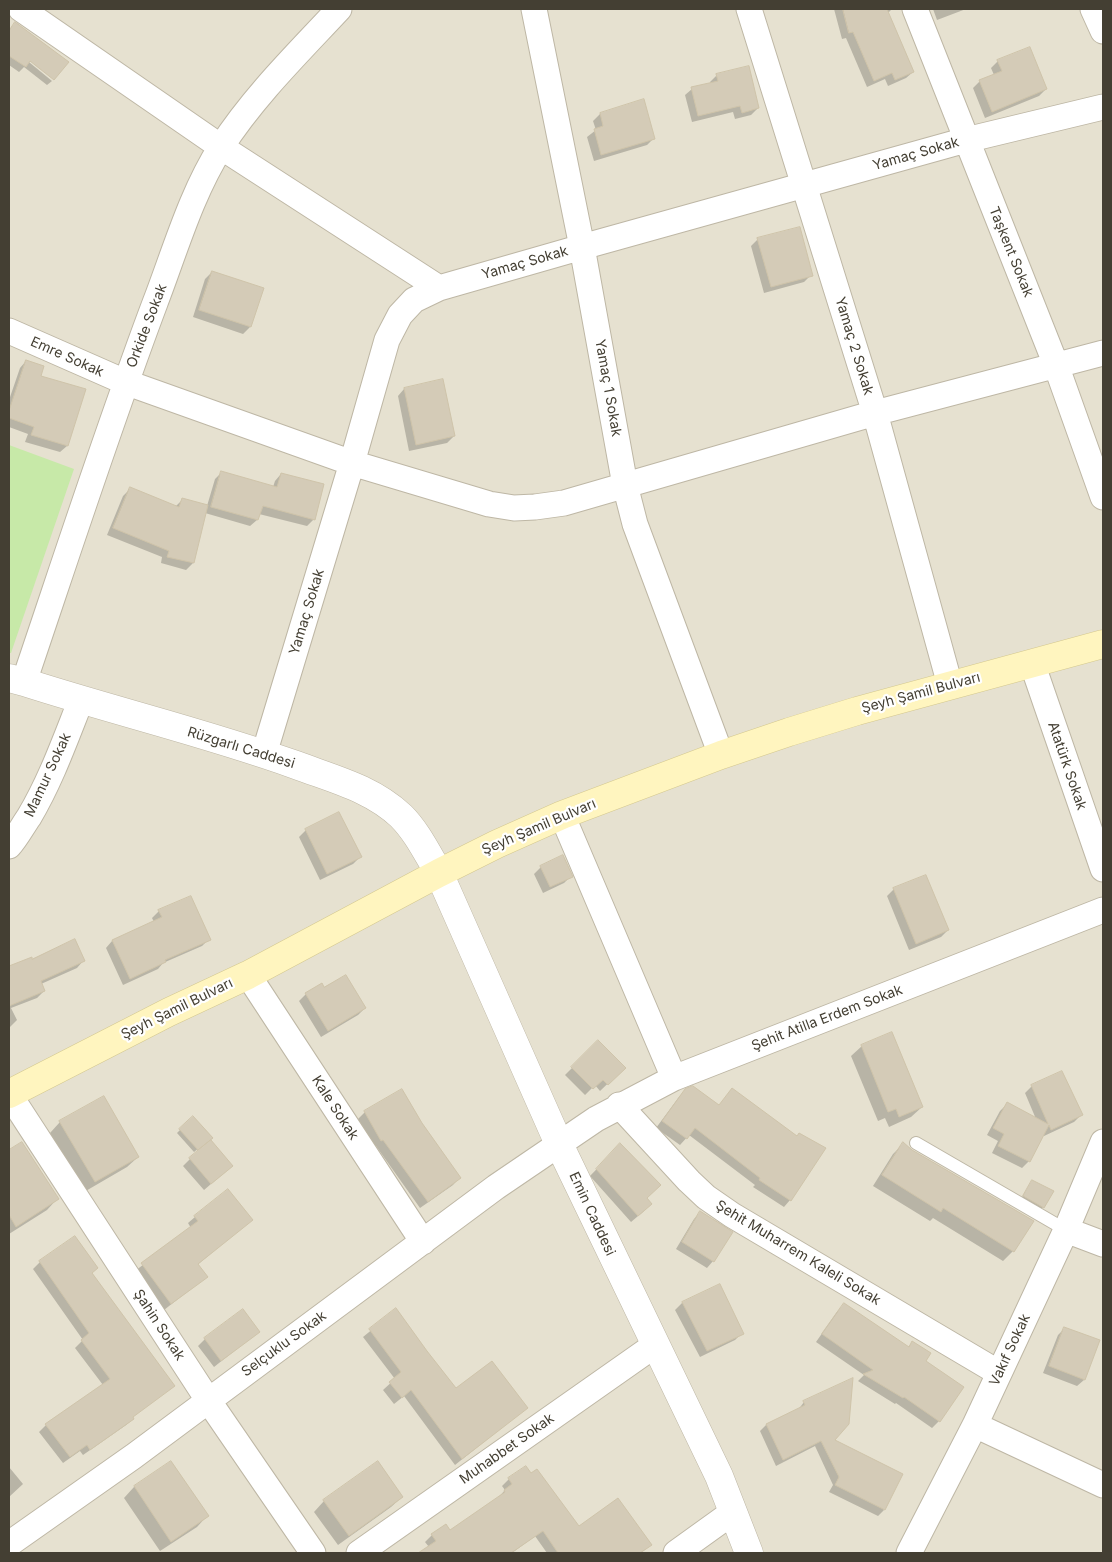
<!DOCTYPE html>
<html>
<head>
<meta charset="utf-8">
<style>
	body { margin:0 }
	#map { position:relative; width:1112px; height:1562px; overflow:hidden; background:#f2efe2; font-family:Inter,sans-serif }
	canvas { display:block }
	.frame { position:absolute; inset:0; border:10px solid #443f33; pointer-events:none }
</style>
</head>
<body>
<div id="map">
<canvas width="1112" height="1562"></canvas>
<div class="frame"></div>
</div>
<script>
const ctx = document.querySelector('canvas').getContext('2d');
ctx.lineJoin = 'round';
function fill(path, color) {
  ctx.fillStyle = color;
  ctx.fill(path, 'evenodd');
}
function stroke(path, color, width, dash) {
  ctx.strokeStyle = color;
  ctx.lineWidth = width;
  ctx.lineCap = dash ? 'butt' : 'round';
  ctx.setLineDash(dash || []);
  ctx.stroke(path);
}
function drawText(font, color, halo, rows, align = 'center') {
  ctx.font = font + ' Inter,sans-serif';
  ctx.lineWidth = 4.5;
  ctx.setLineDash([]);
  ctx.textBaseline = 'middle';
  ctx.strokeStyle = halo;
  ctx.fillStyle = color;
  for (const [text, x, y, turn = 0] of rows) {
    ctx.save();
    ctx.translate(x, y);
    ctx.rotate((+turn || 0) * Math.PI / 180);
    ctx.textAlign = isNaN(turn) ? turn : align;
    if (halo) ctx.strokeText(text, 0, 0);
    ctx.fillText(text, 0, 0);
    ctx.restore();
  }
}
fill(new Path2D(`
	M9,9H1103V1553H9Z`), '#e6e1d0');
fill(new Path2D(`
	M9,445L74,469L11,653H9Z`), '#c7e9a8');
fill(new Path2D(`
	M834,9H892L888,13L913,72L906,78L888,86L885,79L867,87L846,38L842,39Z
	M933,9H966L937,20Z
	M15,24L25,56L24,58L52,81L47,85L24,67L19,72L9,65V30Z
	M998,61L1046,89L1039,96L985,118L973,88L980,81L994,75L991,68Z
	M717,75L758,108L751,115L735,119L733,112L692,122L685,95L692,89L710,84V82Z
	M643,101L654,138L647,145L594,161L587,137L596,130L593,121L600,114Z
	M758,239L811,275L804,282L764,293L751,246Z
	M212,272L262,289L250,327L243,334L193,317L205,279Z
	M26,361L67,446L60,452L25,442L28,434L9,427V400L20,368Z
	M404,389L454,436L447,443L409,451L398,396Z
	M222,472L273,487L275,481L281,474L314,519L307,526L259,514L257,520L250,526L205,513L193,563L186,570L161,563L162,557L107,535L123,496L130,489L175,507L182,500L207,506L215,479Z
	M338,814L360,857L353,864L320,880L299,837L306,830Z
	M541,867L571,876L564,883L543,893L534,874Z
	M894,889L948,930L941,937L909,950L887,896Z
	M159,911L209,939L202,946L163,963L158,969L123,985L106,948L112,941L154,922L152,918Z
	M31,958L32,960L83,961L77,968L41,984L44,991L37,998L11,1008L17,1020L9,1028V967Z
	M324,989L365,1008L358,1015L321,1037L299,1001L306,994Z
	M598,1042L624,1068L600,1091L595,1085L585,1095L565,1075Z
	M862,1046L922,1107L911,1117L889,1127L885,1118L878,1121L851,1056Z
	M1062,1073L1081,1115L1074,1122L1044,1136L1043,1134L1029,1161L1022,1168L992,1153L998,1141L987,1135L1000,1111L1007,1104L1036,1119L1025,1093L1031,1087Z
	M686,1090L719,1106L824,1149L790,1200L784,1207L753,1187L755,1185L689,1135L680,1145L656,1128L679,1097Z
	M365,1112L421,1123L459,1178L453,1185L420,1208L376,1146L374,1147L358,1119Z
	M193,1117L208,1140L194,1152L177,1133Z
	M60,1122L138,1157L127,1167L84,1192L50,1133Z
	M21,1143L57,1199L47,1210L9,1234V1151Z
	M903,1144L1013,1251L1003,1261L933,1218L930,1221L873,1186L893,1154Z
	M620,1145L646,1198L644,1211L631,1222L590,1176Z
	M190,1159L225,1172L204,1190L183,1166Z
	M1032,1181L1043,1207L1040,1210L1021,1199Z
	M701,1212L713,1261L707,1268L676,1249L694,1219Z
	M195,1217L251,1220L197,1265L206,1277L164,1310L135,1271L191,1228L188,1223Z
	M40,1262L91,1274L133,1419L126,1425L83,1455L80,1451L63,1463L39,1432L46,1425L103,1385L75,1348L83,1340L33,1269Z
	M719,1286L742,1333L735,1340L700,1357L675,1310L682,1303Z
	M844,1305L907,1348L912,1343L925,1361L939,1421L932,1428L896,1403L895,1404L858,1381L864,1375L816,1342L837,1312Z
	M396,1310L426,1352L456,1389L526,1408L455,1465L404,1396L394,1404L383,1390L395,1379L363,1337Z
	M1065,1328L1099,1341L1084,1380L1077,1386L1043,1373L1058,1335Z
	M258,1332L214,1367L198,1346L205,1339Z
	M804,1402L884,1510L878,1516L829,1492L833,1485L815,1446L776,1466L760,1431L766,1425L798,1410Z
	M171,1462L207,1516L197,1527L160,1551L124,1498L134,1487Z
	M9,1467L23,1484L9,1497Z
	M509,1479L579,1528L650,1545L641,1553H547L535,1536L512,1553H421L429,1547L425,1542L432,1535L446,1526L450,1532L498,1498L505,1490L502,1486Z
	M402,1497L391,1507L338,1545L314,1512L324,1501Z`), '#0003');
const building = new Path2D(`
	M843,9H887L914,72L895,80L892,73L874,81L853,32L849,33Z
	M15,22L69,62L54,80L30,61L26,67L9,56V31Z
	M1030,47L1047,89L992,112L979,80L1002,71L997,60Z
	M749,66L759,108L742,113L740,106L698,116L691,87L718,81L716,74Z
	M644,99L655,139L601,155L594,129L603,126L600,113Z
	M800,227L813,276L771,287L757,238Z
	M212,271L264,288L251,327L199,310Z
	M26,360L44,366L41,376L86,389L68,446L31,435L34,427L9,418V411Z
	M443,379L455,436L416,445L404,388Z
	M221,471L277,487L281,473L324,484L315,520L263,506L258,520L211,507Z
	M130,487L179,507L182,498L208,505L194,563L167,557L169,551L113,528Z
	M339,812L362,857L327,874L305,829Z
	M563,855L573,877L550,887L540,866Z
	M926,875L949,930L916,944L893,888Z
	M191,896L211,940L165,960L166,962L130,979L112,940L162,917L158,910Z
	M75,939L85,961L41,981L45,991L9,1006V966L32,957V959Z
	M346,975L366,1008L328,1031L305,993L322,983L324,987Z
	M892,1032L923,1107L899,1117L896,1109L888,1112L861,1045Z
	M598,1040L626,1068L608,1085L603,1080L593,1089L571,1067Z
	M1062,1071L1083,1115L1051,1130L1049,1125L1030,1162L998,1146L1004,1134L993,1128L1007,1102L1048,1124L1031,1085Z
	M693,1086L719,1105L732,1088L797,1136L799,1133L826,1148L791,1201L759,1180L760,1178L695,1128L687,1139L662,1121L685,1089Z
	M402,1089L422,1123L461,1178L428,1202L383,1140L381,1141L364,1111Z
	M104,1096L139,1157L95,1182L59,1121Z
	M193,1116L213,1138L198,1150L179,1129Z
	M211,1140L233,1166L211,1184L189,1158Z
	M22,1142L59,1199L16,1227L9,1215V1150Z
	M903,1142L912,1150L1034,1221L1014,1252L943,1208L941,1212L882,1175Z
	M620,1143L661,1185L647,1198L652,1204L638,1216L596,1169Z
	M1032,1180L1054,1191L1044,1208L1023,1196Z
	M228,1189L253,1220L198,1264L208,1277L171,1304L141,1263L198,1221L194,1216Z
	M700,1211L733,1232L714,1262L682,1242Z
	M75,1236L98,1268L92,1273L175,1386L133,1417L134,1419L90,1450L87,1445L70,1457L45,1424L110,1379L81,1340L89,1333L39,1261Z
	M720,1284L744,1334L707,1351L682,1302Z
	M844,1303L909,1347L912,1341L931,1353L926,1361L964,1387L940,1422L904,1397L903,1398L863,1374L873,1370L822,1334Z
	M396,1308L427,1351L456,1388L492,1361L528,1408L462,1459L411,1390L402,1398L389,1382L401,1372L369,1329Z
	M243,1309L260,1332L221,1361L204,1338Z
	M1064,1327L1100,1340L1085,1380L1049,1366Z
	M853,1378L849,1424L835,1440L903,1474L885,1510L835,1485L839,1477L821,1441L783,1460L766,1424L805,1405L803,1401Z
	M171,1461L209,1516L171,1542L134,1486Z
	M378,1461L403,1497L349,1536L323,1500Z
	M526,1466L531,1473L537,1469L579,1526L618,1498L652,1545L640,1553H558L543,1531L511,1553H418L436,1541L431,1534L446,1524L450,1530L505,1492L504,1490L512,1484L508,1478Z`);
fill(building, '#d4cbb7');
stroke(building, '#cfc4aa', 1);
const service = new Path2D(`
	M916,1143L1066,1230`);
const minor = new Path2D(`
	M21,9L221,147L439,288
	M534,9L582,247L625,485L635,524L721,755
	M749,9L875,413L950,685
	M915,9L1056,365L1103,497
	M1093,9L1103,31
	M9,331L125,382L352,463L489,504L514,508L535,507L564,503L875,413L1103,353
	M1032,663L1103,869
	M24,682C67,555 108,428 155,303C175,251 191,194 221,147C254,96 298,53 339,9
	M264,754L352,463L387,340L400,315L414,300L439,288L582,247L966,140L1103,107
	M562,815L674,1078
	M9,846C17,837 22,827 29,817C51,780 65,740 81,700
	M248,975L423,1242
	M9,1094L208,1400L313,1553
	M619,1105L689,1181L706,1197L732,1215L999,1373
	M1066,1230L1103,1244
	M975,1425L1103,1485
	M9,1544L134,1456L496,1187L596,1119L674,1078L1103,910
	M359,1553L655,1345
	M676,1553L733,1512
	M909,1553L975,1425L1066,1230L1103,1142`);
const tertiary = new Path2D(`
	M9,678L24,682C114,711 207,733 296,765C333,779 371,788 401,816C417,832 427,853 439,873L559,1144L719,1476L749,1553`);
const secondary = new Path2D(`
	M9,1094L169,1012L248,975L439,873L497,844L562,815L721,755L789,732L857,711L1103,644`);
stroke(service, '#beb7a5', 14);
stroke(minor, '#beb7a5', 27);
stroke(tertiary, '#beb7a5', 29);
stroke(secondary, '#d4c88f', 29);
stroke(service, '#fff', 12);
stroke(minor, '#fff', 25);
stroke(tertiary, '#fff', 28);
stroke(secondary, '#fff5bf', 28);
drawText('14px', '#443f33', '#fff', [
	["Yamaç Sokak",916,154,-16],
	["Taşkent Sokak",1011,252,68],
	["Yamaç Sokak",525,263,-16],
	["Orkide Sokak",147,326,-69],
	["Yamaç 2 Sokak",854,346,73],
	["Emre Sokak",67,357,24],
	["Yamaç 1 Sokak",608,388,80],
	["Yamaç Sokak",307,612,-73],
	["Şeyh Şamil Bulvarı",921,693,-15],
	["Rüzgarlı Caddesi",241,748,17],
	["Atatürk Sokak",1067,766,71],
	["Mamur Sokak",48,775,-65],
	["Şeyh Şamil Bulvarı",539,827,-23],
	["Şeyh Şamil Bulvarı",177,1009,-26],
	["Şehit Atilla Erdem Sokak",827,1018,-21],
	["Kale Sokak",335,1108,57],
	["Emin Caddesi",592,1214,65],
	["Şehit Muharrem Kaleli Sokak",798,1253,31],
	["Şahin Sokak",159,1325,57],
	["Selçuklu Sokak",284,1344,-36],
	["Vakıf Sokak",1010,1350,-65],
	["Muhabbet Sokak",507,1449,-35]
]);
</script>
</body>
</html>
